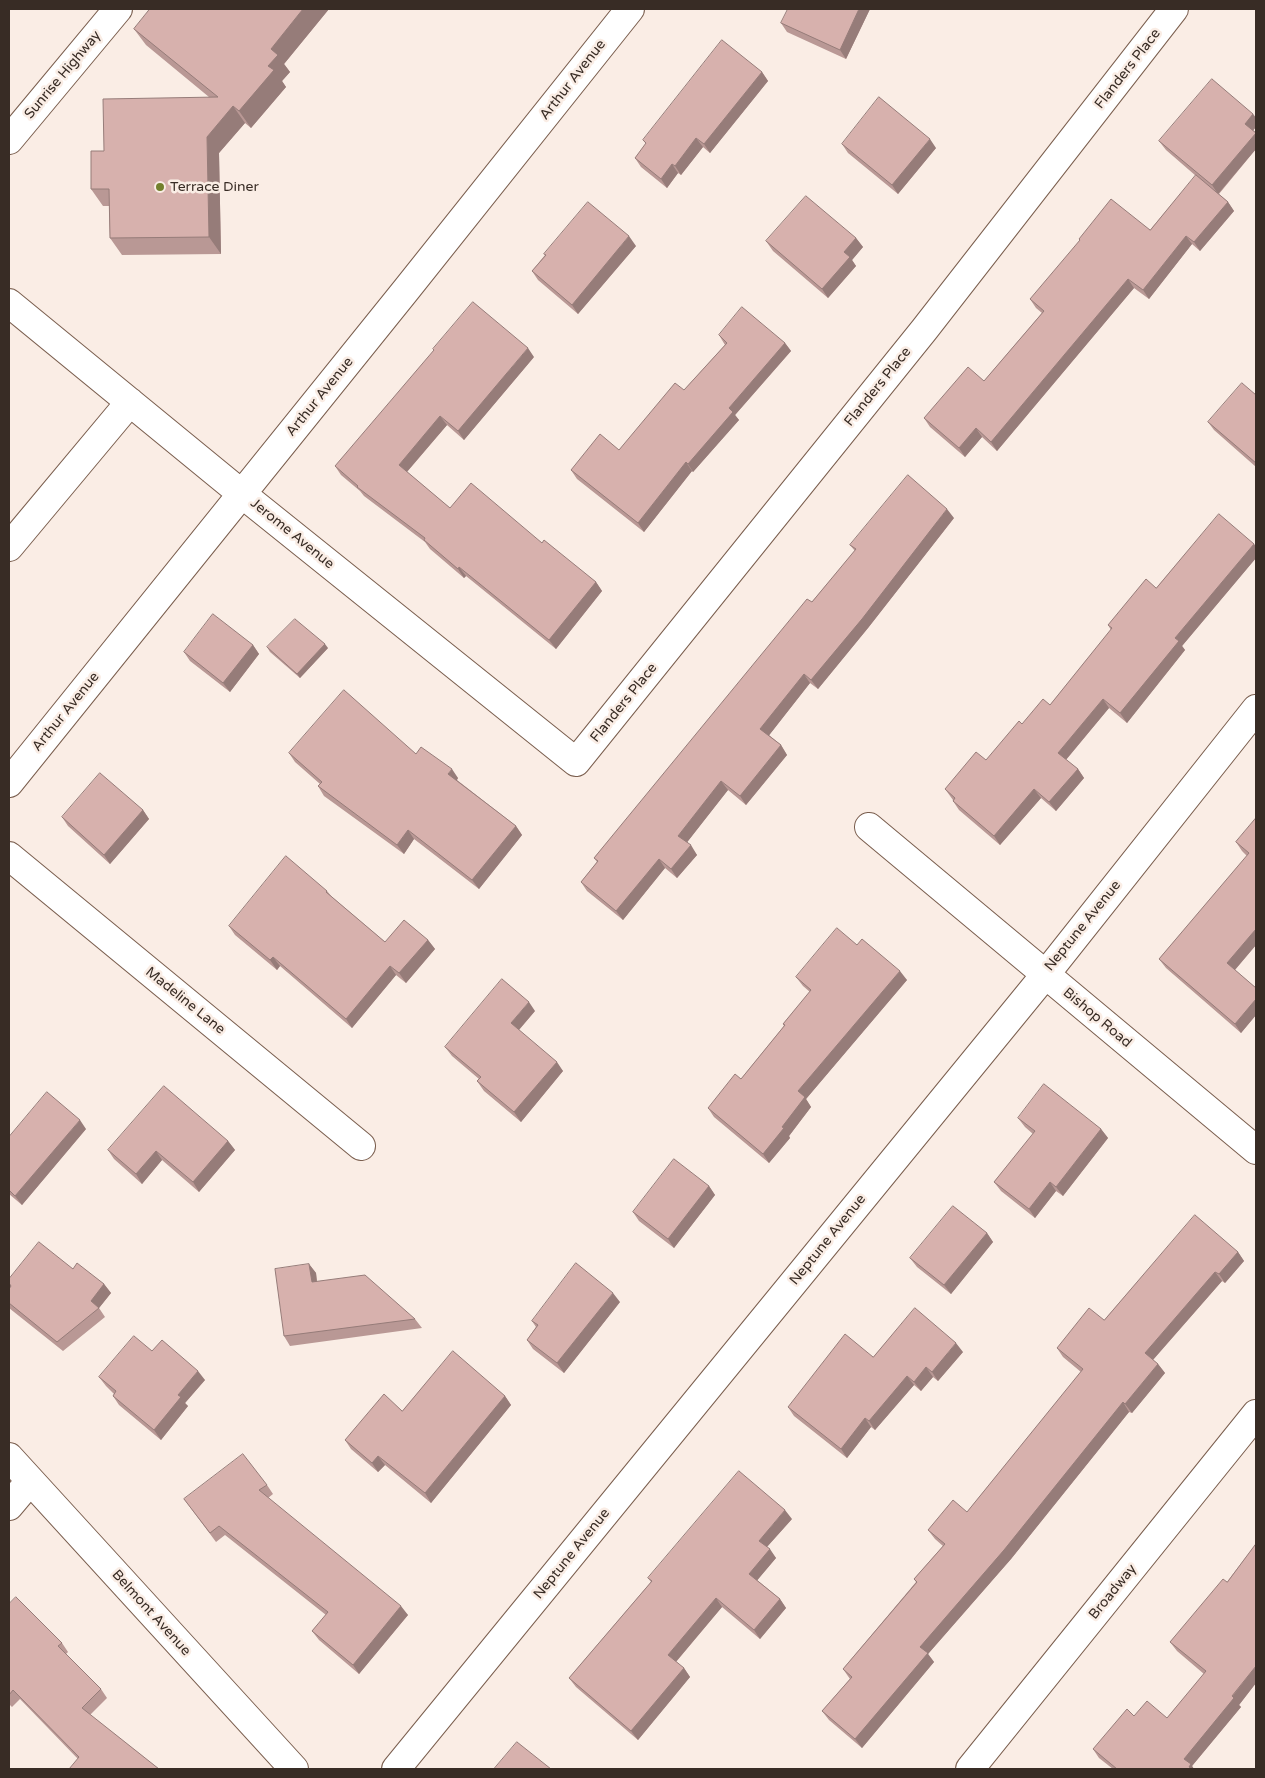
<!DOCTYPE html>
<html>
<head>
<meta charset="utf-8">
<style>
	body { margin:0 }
	#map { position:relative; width:1265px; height:1778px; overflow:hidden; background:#faede5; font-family:"Varela Round",sans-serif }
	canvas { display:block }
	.frame { position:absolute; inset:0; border:10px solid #382c25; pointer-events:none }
</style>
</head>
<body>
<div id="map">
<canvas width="1265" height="1778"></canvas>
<div class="frame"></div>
</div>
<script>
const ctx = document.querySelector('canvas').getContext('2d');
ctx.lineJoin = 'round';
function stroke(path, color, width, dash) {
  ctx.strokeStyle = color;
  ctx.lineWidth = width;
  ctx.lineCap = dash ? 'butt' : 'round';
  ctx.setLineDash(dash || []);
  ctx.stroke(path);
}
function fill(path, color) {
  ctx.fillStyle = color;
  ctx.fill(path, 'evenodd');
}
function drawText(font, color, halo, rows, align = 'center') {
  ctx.font = font + ' "Varela Round",sans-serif';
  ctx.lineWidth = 5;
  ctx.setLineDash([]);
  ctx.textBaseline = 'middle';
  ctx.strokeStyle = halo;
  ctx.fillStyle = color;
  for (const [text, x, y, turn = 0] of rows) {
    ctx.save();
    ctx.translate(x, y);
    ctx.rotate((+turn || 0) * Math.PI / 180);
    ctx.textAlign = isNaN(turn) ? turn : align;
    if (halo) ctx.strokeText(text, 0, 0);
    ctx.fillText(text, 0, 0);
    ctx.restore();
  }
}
const minor = new Path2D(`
	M9,303L242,494L576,762L924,330L1174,9
	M9,547L130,402
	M9,783L406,290L630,9
	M869,827L1256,1150
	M9,856L361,1146
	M9,1506L30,1481
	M396,1769L1045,975L1256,709
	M970,1769L1256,1414`);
const major = new Path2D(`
	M9,140L118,9
	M9,1457L294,1769`);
stroke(minor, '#7a5e4e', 30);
stroke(major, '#7a5e4e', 30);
stroke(minor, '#fff', 28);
stroke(major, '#fff', 28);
fill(new Path2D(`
	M150,9H329L284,64L290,72L282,81L286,87L251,128L245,123L219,153L221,254L122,255L110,238L109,206H103L91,189L104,151L209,97L146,45L134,29Z
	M870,9L846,59L787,32L781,23Z
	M762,72L768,81L710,153L703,147L681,175L678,173L667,188L641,167L635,158L646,144L643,140Z
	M1253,114L1256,118V127L1253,130L1256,133V149L1219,194L1228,202L1234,211L1200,251L1192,244L1149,299L1134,288L997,451L982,437L965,457L930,427L924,418L984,381L1042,313L1036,308L1030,299L1150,230L1196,176L1166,150L1159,141Z
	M842,144L936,148L898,194L848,153Z
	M856,238L863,247L852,260L856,266L828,298L773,251L766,241Z
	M636,246L578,314L538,280L532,271L545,255L544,254Z
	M719,335L785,343L791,351L735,415L739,420L693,472L692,471L644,532L577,479L571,470L619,450L684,390L725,345Z
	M534,357L464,440L447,425L407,472L450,508L542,543L596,582L602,591L556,649L466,576L464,578L430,549L425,542L364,496L360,491L341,475L335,466Z
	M1256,395V467L1214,430L1208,422Z
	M954,518L868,628L818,689L810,683L769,735L781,745L787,755L746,805L728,790L687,842L697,855L677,878L665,868L623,920L587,891L581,882L597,862L594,858L855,551L850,545Z
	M1254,544L1256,547V558L1182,646L1185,650L1127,723L1109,708L1066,760L1078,769L1084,778L1056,811L1041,798L1000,845L959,810L953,801V800L945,789L986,760L1022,724L1050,705L1111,630L1108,625L1156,588Z
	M253,645L259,654L230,692L190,661L184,652Z
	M267,647L328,648L300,678L270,652Z
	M289,753L416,754L458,778L457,780L516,826L522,835L479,889L414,839L404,854L324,796L318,786L320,784L295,762Z
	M143,810L149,819L110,864L68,826L62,817Z
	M1256,818V945L1235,970L1256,988V1015L1241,1033L1166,968L1159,959L1247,856L1242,851L1236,842Z
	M327,891L332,897L385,942L428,940L435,949L406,983L396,975L352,1028L280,966L277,970L235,935L229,926Z
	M857,945L907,980L806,1099L811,1107L789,1136L790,1138L769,1163L714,1117L708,1108L741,1079L784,1026L783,1024L810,992L803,986L796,977Z
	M535,1011L519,1030L563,1071L521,1122L484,1091L477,1081L479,1079L452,1056L445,1047Z
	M1018,1118L1101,1129L1108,1138L1063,1196L1056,1191L1035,1218L1001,1191L994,1182L1033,1134L1025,1127Z
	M86,1129L22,1205L9,1194V1137Z
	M228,1141L235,1150L199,1192L162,1160L142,1184L114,1159L108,1150Z
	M709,1186L715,1195L674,1248L639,1221L633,1212Z
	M987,1233L993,1242L951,1294L917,1267L910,1258Z
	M1238,1252L1244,1261L1225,1283L1222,1281L1153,1360L1158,1364L1165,1373L1132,1413L1129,1412L1011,1559L928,1654L934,1662L862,1748L829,1720L822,1711L850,1679L843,1669L916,1582L914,1579L943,1546L935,1539L928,1530L967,1512L1081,1372L1063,1357L1057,1348Z
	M309,1264L316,1273L317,1282L415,1319L422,1328L290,1346L284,1336Z
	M73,1269L104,1284L111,1293L99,1308L105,1317L63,1351L9,1308V1289L10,1287L9,1285V1279Z
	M620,1302L564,1373L533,1349L527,1340L536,1327L532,1321Z
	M152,1351L205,1380L185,1403L188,1406L161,1440L119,1405L113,1396L114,1394L106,1386L99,1377Z
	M963,1352L938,1381L933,1377L921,1391L914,1385L875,1430L871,1427L847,1458L794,1416L788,1407L873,1357Z
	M505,1396L511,1405L431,1503L385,1465L378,1472L351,1449L345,1440L402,1411Z
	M267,1485L273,1494L268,1498L408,1615L359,1674L319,1640L312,1631L326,1615L225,1535L216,1542L184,1499Z
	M792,1519L767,1547L776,1558L757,1580L780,1599L786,1608L760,1639L722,1607L676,1662L684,1668L690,1677L638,1740L576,1687L569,1678L651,1582L648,1578Z
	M1256,1544V1683L1239,1705L1241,1707L1192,1766L1194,1769H1113L1099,1758L1093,1749L1134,1716L1167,1718L1204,1674L1177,1651L1170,1642L1227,1582Z
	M9,1604L62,1643L68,1652L66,1654L101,1689L107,1698L90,1715L159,1769L78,1759L20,1699L12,1707L9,1704Z`), '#b99895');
fill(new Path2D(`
	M303,9H329L284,64L290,72L282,81L286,87L251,128L239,111L271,49Z
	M859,9H870L846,59L840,50Z
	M762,72L768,81L710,153L704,144Z
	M233,106L245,123L219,153L221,254L209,237L207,137Z
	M1253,114L1256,118V127L1251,133L1245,124Z
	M1256,133V149L1218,194L1212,185Z
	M696,138L703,147L681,175L675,166Z
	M930,139L936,148L898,194L892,185Z
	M672,164L678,173L667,188L661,179Z
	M1228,202L1234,211L1200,251L1194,242Z
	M629,236L636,246L578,314L572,305Z
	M1186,236L1192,244L1149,299L1143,290Z
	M856,238L863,247L852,260L856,266L828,298L822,289L844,252Z
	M1128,279L1134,288L997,451L991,442Z
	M785,343L791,351L735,415L739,420L693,472L688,464L729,408Z
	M528,348L534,357L464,440L458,431Z
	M440,416L447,425L405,474L399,465Z
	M976,428L982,437L965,457L959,448Z
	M686,462L692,471L644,532L638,523Z
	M947,509L954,518L868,628L818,689L811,680Z
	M1254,544L1256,547V558L1182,646L1185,650L1127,723L1120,713L1175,638Z
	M459,567L466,576L464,578L458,569Z
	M596,582L602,591L556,649L549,640Z
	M325,644L328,648L300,678L297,674Z
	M253,645L259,654L230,692L223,683Z
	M804,674L810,683L767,738L760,729Z
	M1103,699L1109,708L1064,762L1058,753Z
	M781,745L787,755L746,805L740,796Z
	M452,769L458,778L455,783L448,774Z
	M1078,769L1084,778L1056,811L1049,802Z
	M721,781L728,790L685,845L678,836Z
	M1034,789L1041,798L1000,845L994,836Z
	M143,810L149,819L110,864L104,855Z
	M516,826L522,835L479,889L472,880Z
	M408,830L414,839L404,854L397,845Z
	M691,845L697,855L677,878L671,869Z
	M659,859L665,868L623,920L616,911Z
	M1256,929V945L1233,972L1227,963Z
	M428,940L435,949L406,983L399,973Z
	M273,957L280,966L277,970L270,960Z
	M390,966L396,975L352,1028L346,1019Z
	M900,971L907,980L806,1099L811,1107L789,1136L790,1138L769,1163L763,1154L798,1091Z
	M1256,999V1015L1241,1033L1235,1024Z
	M529,1002L535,1011L517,1032L511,1023Z
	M557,1062L563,1071L521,1122L514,1112Z
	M80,1120L86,1129L22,1205L15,1196Z
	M1101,1129L1108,1138L1063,1196L1056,1187Z
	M228,1141L235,1150L199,1192L193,1182Z
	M156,1151L162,1160L142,1184L136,1174Z
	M1050,1182L1056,1191L1035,1218L1029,1209Z
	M709,1186L715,1195L674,1248L668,1239Z
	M987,1233L993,1242L951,1294L944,1285Z
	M1238,1252L1244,1261L1225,1283L1219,1274Z
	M309,1264L316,1273L318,1292L312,1282Z
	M1215,1272L1222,1281L1151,1362L1145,1353Z
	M104,1284L111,1293L99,1308L91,1301Z
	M613,1293L620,1302L564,1373L557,1363Z
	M956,1343L963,1352L938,1381L932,1372Z
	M1158,1364L1165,1373L1132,1413L1125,1404Z
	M926,1367L933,1377L921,1391L914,1382Z
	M198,1371L205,1380L185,1403L188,1406L161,1440L154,1430L178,1395Z
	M907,1376L914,1385L875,1430L869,1421Z
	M505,1396L511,1405L431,1503L425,1493Z
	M1123,1402L1129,1412L1011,1559L928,1654L934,1662L862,1748L855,1739L920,1647Z
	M865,1418L871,1427L847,1458L841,1449Z
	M378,1456L385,1465L378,1472L372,1463Z
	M785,1510L792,1519L765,1549L759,1541Z
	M770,1549L776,1558L755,1583L749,1574Z
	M716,1598L722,1607L674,1664L668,1655Z
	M780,1599L786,1608L760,1639L754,1630Z
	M401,1606L408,1615L359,1674L353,1665Z
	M1256,1666V1683L1239,1705L1241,1707L1192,1766L1194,1769H1191L1184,1759Z
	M684,1668L690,1677L638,1740L631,1731Z`), '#967c79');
const building = new Path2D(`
	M150,9H303L271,49L278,55L268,66L274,70L239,111L233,106L207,137L209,237L110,238L109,189H91V151H104L103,99L218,97L134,29Z
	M788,9H859L840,50L781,23Z
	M722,40L762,72L704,144L696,138L675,166L672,164L661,179L635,158L646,143L643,140Z
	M1212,79L1253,114L1245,124L1256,133L1212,185L1159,141Z
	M879,97L930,139L892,185L842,144Z
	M1196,175L1228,202L1194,242L1186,236L1143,290L1128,279L991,442L976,428L959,448L924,418L968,367L984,381L1044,311L1030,299L1080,240L1079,239L1111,199L1150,230Z
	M806,196L856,238L844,252L850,257L822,289L766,241Z
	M588,202L629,236L572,305L532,271L546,255L544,254Z
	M473,302L528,348L458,431L440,416L399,465L450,508L471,483L542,543L544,540L596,582L549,640L459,567L458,569L424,540L425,538L357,487L358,486L335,466L434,350L433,349Z
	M742,307L785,343L729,408L733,412L688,464L686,462L638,523L571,470L600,434L619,450L675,383L684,390L727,343L719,335Z
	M1242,383L1256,395V463L1208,422Z
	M908,475L947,509L862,619L811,680L804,674L760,729L781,745L740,796L721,781L678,836L691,845L671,869L659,859L616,911L581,882L598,861L594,858L807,599L812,602L856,549L850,545Z
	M1219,514L1254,544L1175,638L1179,641L1120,713L1103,699L1058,753L1078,769L1049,802L1034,789L994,836L953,801L955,798L945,789L976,752L986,760L1019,721L1022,724L1043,699L1050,705L1112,628L1108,625L1146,579L1156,588Z
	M213,614L253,645L223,683L184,652Z
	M295,619L325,644L297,674L267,647Z
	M344,690L416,754L421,747L452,769L448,774L516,826L472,880L408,830L397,845L318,786L322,782L289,753Z
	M100,773L143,810L104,855L62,817Z
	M1256,818V929L1227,963L1256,988V999L1235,1024L1159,959L1249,853L1236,842Z
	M286,856L327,891L326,892L385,942L404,920L428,940L399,973L390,966L346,1019L273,957L270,960L229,926Z
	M837,928L857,945L862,939L900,971L798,1091L805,1097L782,1127L784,1128L763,1154L708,1108L735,1074L741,1079L785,1025L783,1024L811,990L796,977Z
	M502,979L529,1002L511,1023L557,1062L514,1112L477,1081L481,1077L445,1047Z
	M1044,1084L1101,1129L1056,1187L1050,1182L1029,1209L994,1182L1035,1131L1018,1118Z
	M164,1086L228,1141L193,1182L156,1151L136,1174L108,1150Z
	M47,1092L80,1120L15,1196L9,1190V1137Z
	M674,1159L709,1186L668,1239L633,1212Z
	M953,1206L987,1233L944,1285L910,1258Z
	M1195,1215L1238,1252L1219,1274L1215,1272L1145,1353L1158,1364L1125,1404L1123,1402L1004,1550L920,1647L928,1653L855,1739L822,1711L852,1677L843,1669L917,1582L914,1579L945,1544L928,1530L953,1500L967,1512L1083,1369L1057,1348L1089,1308L1104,1320Z
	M39,1242L73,1269L77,1263L104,1284L91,1301L99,1308L57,1342L9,1303V1289L11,1286L9,1283V1279Z
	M576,1263L613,1293L557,1363L527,1340L538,1325L532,1321Z
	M309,1264L312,1282L365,1275L415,1319L284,1336L275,1269Z
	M915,1308L956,1343L932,1372L926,1367L914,1382L907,1376L869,1421L865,1418L841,1449L788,1407L845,1334L873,1357Z
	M134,1336L152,1351L162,1340L198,1371L178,1395L181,1397L154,1430L113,1396L116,1391L99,1377Z
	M453,1351L505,1396L425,1493L378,1456L372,1463L345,1440L384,1394L402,1411Z
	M243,1454L267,1485L259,1490L401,1606L353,1665L312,1631L328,1612L219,1526L210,1533L184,1499Z
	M739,1471L785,1510L759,1541L770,1549L749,1574L780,1599L754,1630L716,1598L668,1655L684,1668L631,1731L569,1678L652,1581L648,1578Z
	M1256,1544V1666L1232,1696L1234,1698L1184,1759L1191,1764L1189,1767L1192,1769H1117L1093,1749L1127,1709L1134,1716L1147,1701L1167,1718L1206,1671L1170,1642L1223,1579L1227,1582Z
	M16,1597L62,1643L58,1646L101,1689L82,1708L159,1769H69L79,1757L13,1690L9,1695V1604Z
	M517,1742L551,1769H494Z`);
fill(building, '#d7b1ad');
stroke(building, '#967c79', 1);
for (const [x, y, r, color] of [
	[160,187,5,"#73802d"]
]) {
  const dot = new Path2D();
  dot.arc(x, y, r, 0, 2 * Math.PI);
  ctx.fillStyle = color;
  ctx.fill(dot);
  stroke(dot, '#faede5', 2);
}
drawText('14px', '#382c25', '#faede5', [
	["Flanders Place",1128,69,-52],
	["Sunrise Highway",63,75,-50],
	["Arthur Avenue",573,80,-52],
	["Flanders Place",878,387,-51],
	["Arthur Avenue",320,397,-51],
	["Jerome Avenue",292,534,39],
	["Flanders Place",624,703,-51],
	["Arthur Avenue",66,712,-51],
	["Neptune Avenue",1083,926,-51],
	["Madeline Lane",185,1001,39],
	["Bishop Road",1097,1018,40],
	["Neptune Avenue",828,1240,-51],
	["Neptune Avenue",572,1554,-51],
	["Broadway",1113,1592,-51],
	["Belmont Avenue",151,1613,48]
]);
drawText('14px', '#382c25', '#faede5', [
	["Terrace Diner",170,187]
], 'left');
</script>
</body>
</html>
